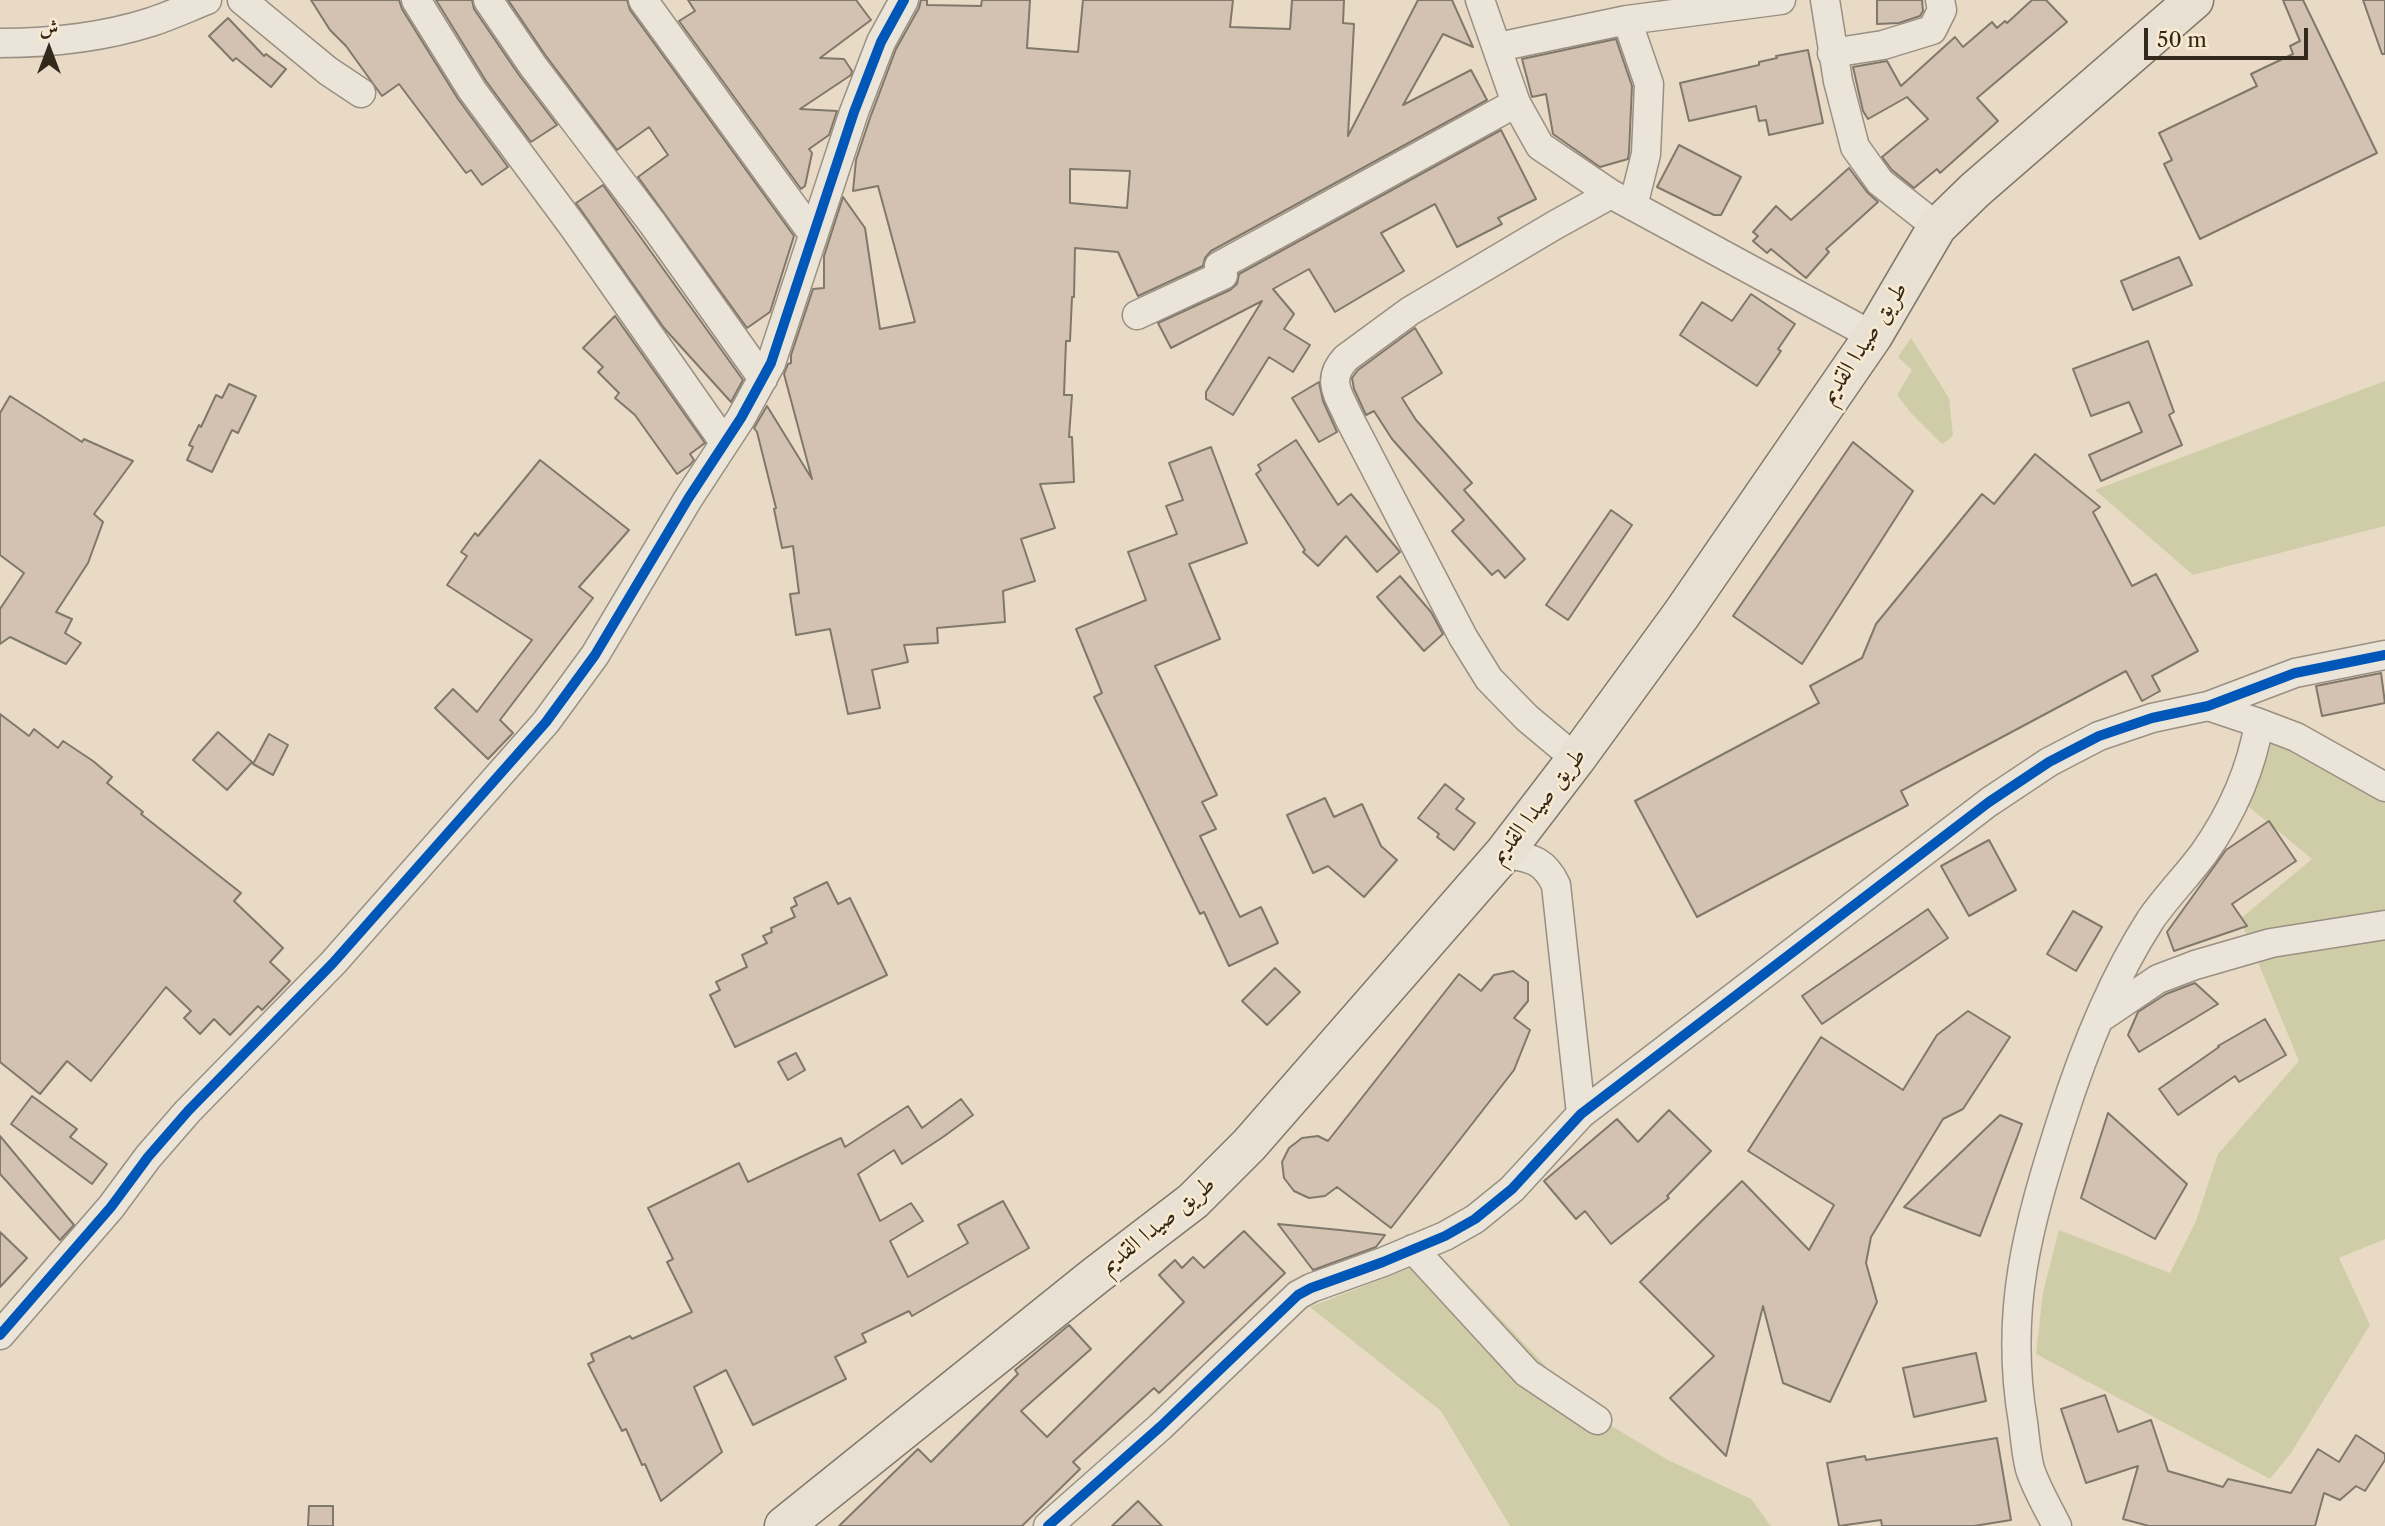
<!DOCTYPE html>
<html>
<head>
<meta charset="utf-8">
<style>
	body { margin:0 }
	#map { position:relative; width:2385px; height:1526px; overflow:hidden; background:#e8dac4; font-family:"Libre Caslon Text",Amiri,serif }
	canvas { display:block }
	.north { position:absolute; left:14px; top:14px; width:70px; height:70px; -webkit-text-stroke:5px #faeacf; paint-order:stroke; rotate:0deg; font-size:19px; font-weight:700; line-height:28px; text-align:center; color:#32291c }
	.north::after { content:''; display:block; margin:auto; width:24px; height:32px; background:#32291c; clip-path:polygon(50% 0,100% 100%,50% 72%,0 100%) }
	.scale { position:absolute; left:2144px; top:28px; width:164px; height:32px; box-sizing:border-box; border:4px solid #32291c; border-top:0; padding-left:9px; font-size:21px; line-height:24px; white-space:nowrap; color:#32291c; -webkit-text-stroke:5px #faeacf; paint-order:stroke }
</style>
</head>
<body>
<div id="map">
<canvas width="2385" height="1526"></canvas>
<div class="north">ش</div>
<div class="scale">50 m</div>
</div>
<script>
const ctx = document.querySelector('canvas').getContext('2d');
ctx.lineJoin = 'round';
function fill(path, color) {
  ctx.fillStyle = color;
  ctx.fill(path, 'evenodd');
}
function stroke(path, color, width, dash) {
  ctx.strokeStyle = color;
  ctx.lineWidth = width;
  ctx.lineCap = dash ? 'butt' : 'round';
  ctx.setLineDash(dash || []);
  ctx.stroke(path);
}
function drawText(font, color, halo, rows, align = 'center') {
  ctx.font = font + ' "Libre Caslon Text",Amiri,serif';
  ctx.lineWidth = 5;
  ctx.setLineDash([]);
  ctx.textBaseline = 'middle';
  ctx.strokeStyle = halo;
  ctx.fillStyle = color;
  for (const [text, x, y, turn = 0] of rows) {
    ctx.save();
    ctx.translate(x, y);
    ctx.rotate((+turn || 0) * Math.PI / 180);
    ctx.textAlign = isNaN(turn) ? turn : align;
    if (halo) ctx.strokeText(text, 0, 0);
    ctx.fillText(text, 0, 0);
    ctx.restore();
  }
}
fill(new Path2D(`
	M1911,338L1949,398L1953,436L1942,444L1911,413L1897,395L1912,370L1898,357Z
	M2385,381V526L2193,575L2095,490Z
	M2255,724L2385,798V1239L2339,1258L2370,1325L2291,1453L2270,1479L2036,1354L2043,1292L2059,1230L2170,1273L2196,1221L2218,1154L2299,1061L2240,919L2312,859L2242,801Z
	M1441,1256L1590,1413L1668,1460L1751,1499L1771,1526H1510L1441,1411L1310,1307Z`), '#cfcda7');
const building = new Path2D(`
	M311,0H399L402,9L458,99L508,167L482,185L471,170L466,173L399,84L382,96L346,46L330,30Z
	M436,0H472L474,9L519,75L557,125L531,142L486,81Z
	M508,0H627L630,10L794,236L770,312L747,328L638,177L668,155L649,127L617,150L546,56Z
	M688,0H856L871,20L820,58L844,59L852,71L851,75L800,109L837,111L829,135L809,149L812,153L805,186L801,189L679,21L695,11Z
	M921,0H927V5L981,6L982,0H1030L1027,48L1078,52L1083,0H1233L1230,27L1290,29L1292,0H1344L1343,23L1354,24L1348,136L1418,0H1452L1473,47L1443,34L1403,105L1471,70L1487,100L1211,251L1205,258L1203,266L1138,296L1118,252L1075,248L1074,297H1072L1070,341H1066L1064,395H1072L1069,437H1072L1074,482L1040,484L1055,528L1021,539L1035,581L1003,591L1005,622L937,628L938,643L904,645L908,662L872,670L880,708L848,714L830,629L796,635L790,594L799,593L793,546L782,548L774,509L776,508L757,432L754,428L767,406L812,479L784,374L788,364L791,363V355L813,289L824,288V256L843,197L865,228L880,329L915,322L878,186L853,191L856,160L870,118L896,49L919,8ZM1070,169L1130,171L1127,208L1070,203Z
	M1877,0H1922L1923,11L1920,16L1899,23L1877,24Z
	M2032,0H2046L2067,22L1977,98L1998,121L1940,173L1937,169L1914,188L1892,170L1882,157L1928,119L1907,97L1868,119L1863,111L1853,67L1887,61L1901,86L1955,37L1963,47L1992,22L1997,28L2005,21L2007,23Z
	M2283,0H2303L2377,153L2200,239L2164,164L2172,160L2159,133L2257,86L2251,74L2293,54L2290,46L2300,41Z
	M2363,0H2385V54H2382Z
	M228,18L264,56L266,54L286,69L271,87L236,58L233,61L209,36Z
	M1616,39L1632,86L1629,152L1628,159L1600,167L1553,134L1546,94L1532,97L1522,59Z
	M1808,50L1823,123L1769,135L1766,120L1759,121L1756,106L1689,121L1680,83L1759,65V62L1777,58L1776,56Z
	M1501,130L1536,199L1498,218L1502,224L1457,247L1435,204L1381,233L1404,271L1335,312L1309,269L1273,289L1294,314L1284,329L1310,345L1293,372L1269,357L1233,415L1206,399V392L1262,301L1171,348L1158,323L1230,290L1237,284L1239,274Z
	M1679,145L1741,177L1721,215H1714L1657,187Z
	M1849,168L1867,192L1878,202L1826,249L1829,252L1806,278L1771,249L1767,253L1753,241L1758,236L1753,232L1776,206L1791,220Z
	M603,185L743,380L731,402L664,328L576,203Z
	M2179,257L2192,285L2133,310L2121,281Z
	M1751,294L1795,324L1778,349L1781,351L1757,386L1680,335L1702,302L1732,321Z
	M615,316L705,443L690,454L694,460L690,465L677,474L635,415L615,398L619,393L598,372L603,367L583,348Z
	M1415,328L1442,373L1402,398L1416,420L1472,483L1464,490L1525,559L1505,578L1498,570L1492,575L1452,531L1464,520L1392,439L1374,411L1366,415L1354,389L1352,378L1358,370Z
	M2148,341L2174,412L2169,415L2182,445L2101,481L2089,455L2142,432L2129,402L2091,416L2073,369Z
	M1319,382L1323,401L1337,432L1319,442L1292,398Z
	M229,384L256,396L238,433L232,430L212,472L187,460L193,447L189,445L199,425L201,427L216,395L222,398Z
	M10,396L82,442L84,439L133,461L94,514L103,522L88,563L56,612L72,619L65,633L81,643L66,664L10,637L0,644V609L24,573L0,555V413Z
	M1296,440L1338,505L1351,494L1400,552L1377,572L1346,536L1318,566L1303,552L1305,550L1256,474L1261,470L1258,465Z
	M1853,442L1913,491L1802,664L1733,616Z
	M1211,447L1247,543L1189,564L1220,639L1155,666L1217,795L1202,802L1216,829L1200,836L1240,917L1261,907L1278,943L1229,966L1204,912L1200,914L1094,697L1102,693L1076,629L1146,600L1128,552L1177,534L1166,506L1183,500L1169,463Z
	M2035,454L2100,507L2093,512L2132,586L2156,574L2198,651L2152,676L2160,691L2142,701L2126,671L1901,791L1908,805L1697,917L1635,801L1819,703L1810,686L1862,658L1876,624L1982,494L1994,504Z
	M540,460L629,530L579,587L593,598L500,720L513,733L488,759L435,708L453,689L477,712L532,640L447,585L467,556L461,552L475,533L478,536Z
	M1611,510L1632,525L1568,620L1546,605Z
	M1400,576L1431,612L1443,634L1424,651L1377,597Z
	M2381,673L2385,703L2322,716L2316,686Z
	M0,714L29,736L34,729L58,748L63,741L93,761L112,777L107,783L143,812L141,814L241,893L234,901L283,948L270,962L290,981L262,1010L258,1006L230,1035L214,1019L200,1034L184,1018L191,1011L166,987L91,1081L67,1061L40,1094L0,1062Z
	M218,732L252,762L227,790L193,760Z
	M269,734L288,745L273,775L253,764Z
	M1445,784L1464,799L1456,809L1475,823L1454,850L1437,837L1439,834L1418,818Z
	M1325,798L1334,817L1362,804L1381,846L1397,860L1364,897L1328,866L1313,873L1287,815Z
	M2269,821L2296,861L2232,904L2247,926L2174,951L2167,932L2226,850Z
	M1989,840L2016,890L1969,916L1941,866Z
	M827,882L838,904L850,898L887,975L735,1047L710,995L720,990L716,982L747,967L742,955L767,943L763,936L772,932L771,928L795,917L791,908L797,905L794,898Z
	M1928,909L1948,938L1822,1024L1802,996Z
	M2073,911L2102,927L2076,971L2047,954Z
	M1275,968L1300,992L1267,1025L1242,1001Z
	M1513,971L1528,982V1001L1514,1018L1530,1030L1514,1070L1391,1228L1337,1187L1325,1196L1309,1198L1294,1191L1284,1178L1282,1162L1289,1148L1302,1138L1318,1136L1328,1141L1459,974L1481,991L1494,975Z
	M2195,983L2218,1004L2139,1052L2128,1035L2138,1012L2166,994Z
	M1968,1011L2010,1037L1963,1109L1943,1119L1871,1237L1866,1263L1877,1302L1830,1402L1783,1383L1763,1306L1726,1456L1670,1398L1714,1356L1640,1282L1742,1181L1809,1250L1834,1205L1748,1151L1821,1037L1903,1090L1937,1035Z
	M2265,1019L2286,1055L2239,1082L2235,1076L2178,1115L2159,1089L2219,1047L2218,1046Z
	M796,1053L805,1070L788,1080L778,1062Z
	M32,1096L77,1129L70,1137L107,1164L92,1184L11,1124Z
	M961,1099L973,1115L943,1137L902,1164L894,1150L858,1174L880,1221L911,1203L923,1221L890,1241L908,1277L968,1243L958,1225L1003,1201L1029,1248L912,1316L909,1311L862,1334L866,1342L835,1357L846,1379L753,1425L726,1370L694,1387L722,1452L661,1501L645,1464L642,1465L626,1429L622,1431L588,1364L594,1361L591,1354L630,1336L632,1339L692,1312L667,1262L673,1259L648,1208L739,1163L748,1182L841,1138L845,1147L908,1106L922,1128Z
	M1669,1110L1711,1151L1667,1196L1669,1198L1611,1244L1585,1211L1576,1219L1544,1181L1617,1119L1638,1142Z
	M2108,1113L2187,1184L2155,1239L2081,1198Z
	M2000,1115L2022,1124L1980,1236L1904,1207Z
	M0,1136L74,1225L60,1240L0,1174Z
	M1278,1224L1340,1230L1385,1235L1376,1247L1313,1270Z
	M1244,1231L1285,1273L1159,1393L1154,1388L1073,1462L1080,1469L1022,1526H839L918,1449L931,1462L1018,1374L1015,1370L1069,1325L1091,1349L1021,1411L1047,1437L1184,1302L1159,1275L1175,1260L1182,1268L1193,1257L1204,1268Z
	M0,1232L27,1258L0,1287Z
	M1976,1353L1986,1401L1914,1417L1903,1368Z
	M2105,1395L2118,1432L2151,1420L2168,1471L2223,1487L2228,1479L2291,1493L2318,1449L2339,1462L2356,1435L2385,1454V1460L2365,1491L2356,1486L2340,1500L2324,1493L2315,1526H2149L2123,1519L2138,1466L2086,1483L2061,1409Z
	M1997,1438L2011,1520L1974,1526H1882L1881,1520L1839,1526L1827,1463L1865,1456L1866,1460Z
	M1138,1501L1162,1526H1112Z
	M309,1506H333V1526H308Z`);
fill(building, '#d3c2b1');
stroke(building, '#80786b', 2);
const minor = new Path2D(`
	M242,0L328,71L361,93
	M416,0L472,90L575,229L724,442
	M488,0L533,66L653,224L763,379
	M643,0L813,234
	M1480,0L1516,103L1540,146L1611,194L1873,336
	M1825,0L1838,81L1855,147L1880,182L1937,227
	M1627,20L1649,84L1646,154L1633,206
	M0,43C50,43 104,37 151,22C170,16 189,7 207,0
	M1498,47L1627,20L1781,0
	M1832,53L1883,45L1932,30L1942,10L1940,0
	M1137,315L1223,275L1219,266L1516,103
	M2259,723L2296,737L2385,787
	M1576,759L1527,718L1489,679L1463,637L1349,418C1339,395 1325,380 1346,358L1410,311L1555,225L1611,194
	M1504,853C1530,858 1544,859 1556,885L1581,1114
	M2099,1019L2158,979L2195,965L2271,943L2385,925
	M1413,1249L1527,1373L1597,1420
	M0,1335L111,1207L148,1157L188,1111L333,963L546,722L595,655L688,499L741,418L771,363L854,112L881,42L904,0
	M1048,1526L1160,1427L1298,1295L1311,1288L1383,1262L1445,1236L1475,1219L1512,1189L1581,1114L1989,802L2049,762L2099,736L2152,718L2208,706L2295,673L2385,655
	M2057,1526C2048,1508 2036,1488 2030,1469C2026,1454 2025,1437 2023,1422C2004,1311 2028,1226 2061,1122C2083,1052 2111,981 2151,919C2167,896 2187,876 2204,853C2232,813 2251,772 2259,723L2208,706`);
const highway = new Path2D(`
	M784,1526L1095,1276L1193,1201L1249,1145L1504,853L1576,759L1681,615L1873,336L1937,227L1975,190L2194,0`);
stroke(minor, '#999083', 31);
stroke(highway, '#80786b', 41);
stroke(minor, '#ebe4d9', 28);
stroke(highway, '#e8e0d3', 38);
stroke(new Path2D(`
	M0,1335L111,1207L148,1157L188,1111L333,963L546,722L595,655L688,499L741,418L771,363L854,112L881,42L904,0
	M1048,1526L1160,1427L1298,1295L1311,1288L1383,1262L1445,1236L1475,1219L1512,1189L1581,1114L1989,802L2049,762L2099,736L2152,718L2208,706L2295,673L2385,655`), '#0057b8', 10);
drawText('24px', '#32291c', '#faeacf', [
	["طريق صيدا القديم",1864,343,-57],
	["طريق صيدا القديم",1538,806,-52],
	["طريق صيدا القديم",1158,1225,-39]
]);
</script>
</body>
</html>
